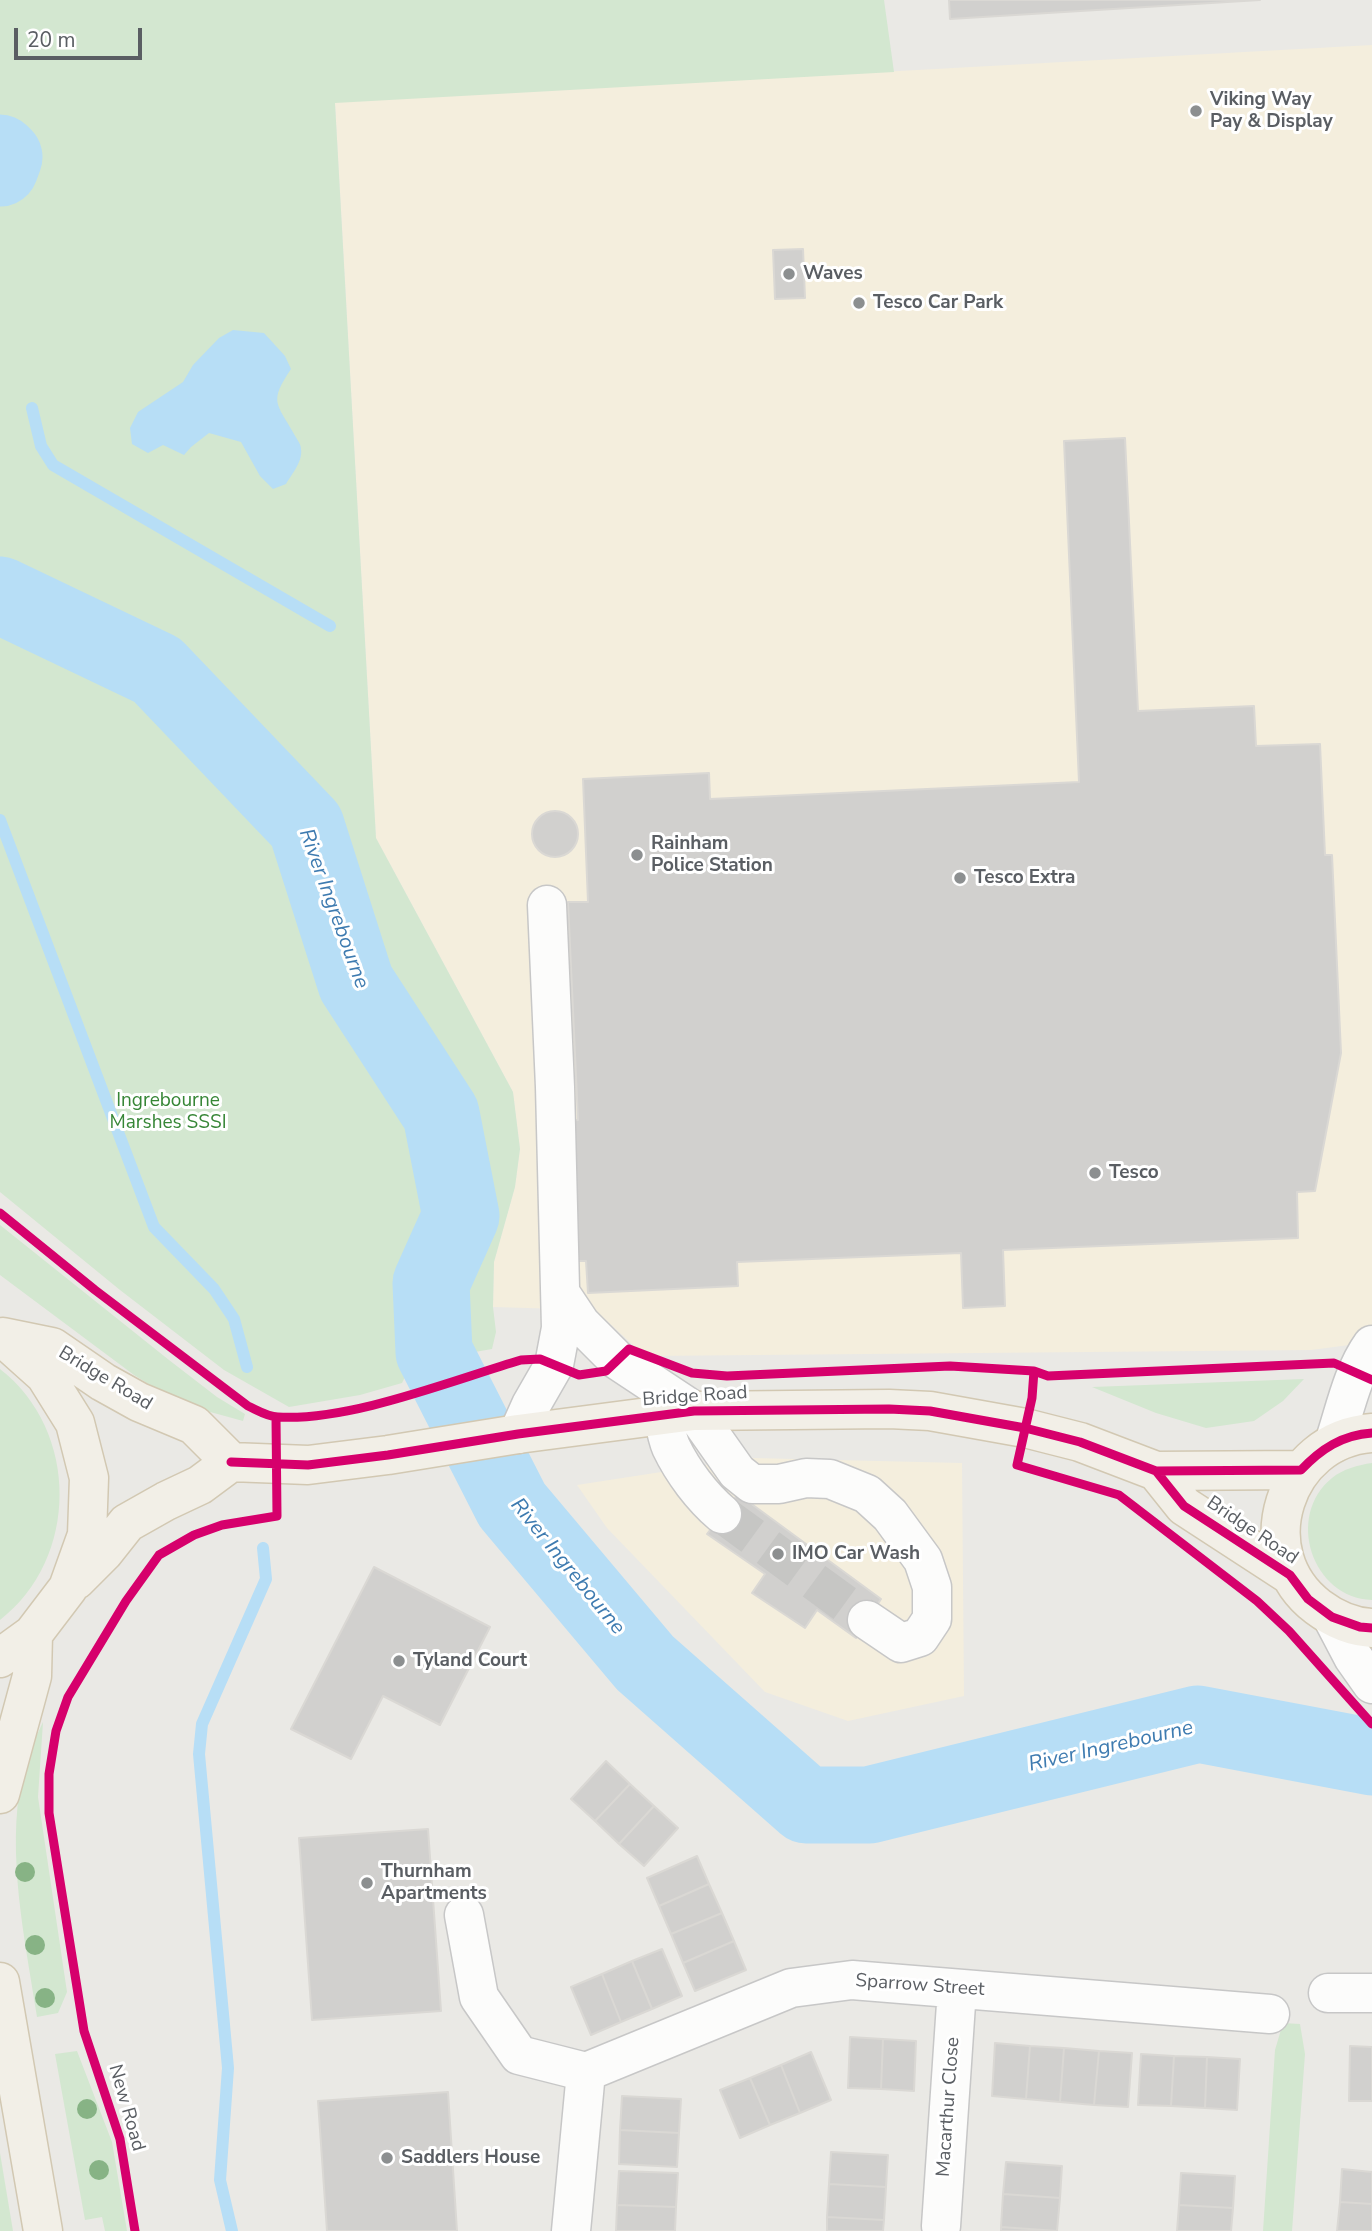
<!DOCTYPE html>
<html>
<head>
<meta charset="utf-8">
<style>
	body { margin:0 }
	#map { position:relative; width:1372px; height:2231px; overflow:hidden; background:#eae9e5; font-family:"Nunito Sans",sans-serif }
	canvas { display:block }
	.scale { position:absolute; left:14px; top:28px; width:128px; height:32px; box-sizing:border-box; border:4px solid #5a5e63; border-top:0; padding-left:9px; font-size:21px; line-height:24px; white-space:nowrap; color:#5a5e63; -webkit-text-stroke:5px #fff; paint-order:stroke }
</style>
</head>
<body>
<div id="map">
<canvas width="1372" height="2231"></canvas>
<div class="scale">20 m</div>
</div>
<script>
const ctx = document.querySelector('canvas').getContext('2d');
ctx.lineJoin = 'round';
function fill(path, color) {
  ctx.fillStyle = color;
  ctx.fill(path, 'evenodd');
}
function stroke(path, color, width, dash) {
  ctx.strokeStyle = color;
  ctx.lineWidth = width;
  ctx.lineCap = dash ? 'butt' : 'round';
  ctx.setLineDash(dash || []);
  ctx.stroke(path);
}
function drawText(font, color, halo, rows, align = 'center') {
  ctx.font = font + ' "Nunito Sans",sans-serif';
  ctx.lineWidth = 6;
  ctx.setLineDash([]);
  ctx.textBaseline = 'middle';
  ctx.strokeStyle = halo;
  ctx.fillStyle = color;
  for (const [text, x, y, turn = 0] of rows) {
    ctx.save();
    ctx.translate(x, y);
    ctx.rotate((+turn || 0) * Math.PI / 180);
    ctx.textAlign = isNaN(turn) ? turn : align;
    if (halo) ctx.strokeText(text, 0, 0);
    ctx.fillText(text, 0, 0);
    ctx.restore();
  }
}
fill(new Path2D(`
	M1372,45V1342L1311,1350L645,1356L595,1310L493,1307L494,1262L515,1187L520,1149L513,1092L376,838L335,102Z
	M752,1458L962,1463L964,1696L848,1721L765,1692L607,1528L577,1485Z`), '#f4eedd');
fill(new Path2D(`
	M0,0H884L894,72L335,103L376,838L513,1092L520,1149L515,1187L494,1262L493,1307L496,1332L492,1349L412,1363L402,1383L360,1395L289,1407L224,1370L120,1290L0,1192Z
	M0,1225L169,1360L217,1397L245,1414L243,1421L192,1407L163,1393L134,1375L0,1275Z
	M0,1369C80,1431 79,1559 0,1620Z
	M1304,1379L1283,1401L1254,1421L1206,1428L1156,1413L1092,1387Z
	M1372,1463V1600C1312,1598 1285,1516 1332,1478C1343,1469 1358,1465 1372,1463Z
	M43,1722L38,1797L67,1992L58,2013L37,2017C25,1939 6,1855 22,1776C26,1757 35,1739 43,1722Z
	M1283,2023L1300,2024L1305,2054L1292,2231H1263L1275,2050Z
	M77,2051L112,2142L127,2231H105L102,2217L85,2220L55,2054Z
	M0,2153L13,2231H0Z`), '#d3e7d0');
fill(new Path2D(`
	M233,330L264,333L285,356L291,369C269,402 276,402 294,434C296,438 301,444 301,449C303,461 292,474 286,484L273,489L260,476L241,442L209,433L191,447L184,455L163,445L148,453L132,444L130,428L138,412L183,382L193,365L219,338Z`), '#b7def6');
stroke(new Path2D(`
	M32,408L41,446L53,465L330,626
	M0,820L154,1227L214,1289L234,1319L247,1367
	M232,2231L220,2180L228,2068L199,1754L202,1724L266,1579L263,1548`), '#b7def6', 12);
stroke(new Path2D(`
	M0,153L4,157L0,168
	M0,595L157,670L306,826L356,983L441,1114L461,1216L431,1283L434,1352L512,1505L645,1663L806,1805H869L1198,1724L1372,1757`), '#b7def6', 77);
const building = new Path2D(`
	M949,0H1260L950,19Z
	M803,249L805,298L775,299L773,250Z
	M1125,438L1138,711L1254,706L1256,746L1320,744L1325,855H1332L1341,1053L1315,1191L1297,1192L1298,1238L1003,1250L1005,1306L963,1308L961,1253L737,1262L738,1286L588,1293L586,1261H574L568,1121L578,1120L568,902H588L583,779L709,773L710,799L1079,782L1064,441Z
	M532 834a23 23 0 1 1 46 0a23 23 0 1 1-46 0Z
	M738,1494L881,1599L856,1638L817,1610L805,1628L752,1593L765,1574L707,1534Z
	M374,1567L490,1627L440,1725L383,1696L351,1759L291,1729Z
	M606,1761L630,1784L595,1821L571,1799Z
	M630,1784L654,1806L619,1844L595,1821Z
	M654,1806L678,1828L644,1866L619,1844Z
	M428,1829L441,2011L312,2020L299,1838Z
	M697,1856L709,1884L659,1906L647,1878Z
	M709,1884L722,1913L671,1934L659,1906Z
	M722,1913L734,1941L683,1963L671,1934Z
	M734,1941L746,1970L695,1991L683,1963Z
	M662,1949L682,1996L652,2009L632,1961Z
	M632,1961L652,2009L621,2022L602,1974Z
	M602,1974L621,2022L591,2035L571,1987Z
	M850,2037L883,2039L881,2089L848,2088Z
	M883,2039L916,2041L914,2091L881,2089Z
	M995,2043L1030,2046L1026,2099L992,2096Z
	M1030,2046L1064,2048L1060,2102L1026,2099Z
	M1350,2046L1372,2047V2101H1349Z
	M1064,2048L1099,2051L1094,2105L1060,2102Z
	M1099,2051L1132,2053L1128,2107L1094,2105Z
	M811,2052L831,2100L800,2113L781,2065Z
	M1141,2054L1174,2056L1171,2106L1138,2105Z
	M1174,2056L1207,2057L1205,2108L1171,2106Z
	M1207,2057L1240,2059L1237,2110L1205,2108Z
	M781,2065L800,2113L770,2125L750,2078Z
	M750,2078L770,2125L740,2138L720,2090Z
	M448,2092L457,2231H327L318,2101Z
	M622,2096L681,2099L679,2133L620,2130Z
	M620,2130L679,2133L677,2167L619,2164Z
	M831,2152L888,2155L886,2187L829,2184Z
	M1006,2162L1062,2166L1060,2198L1003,2194Z
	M1342,2169L1372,2172V2204L1340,2202Z
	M619,2171L678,2173L676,2207L617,2205Z
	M1181,2173L1235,2176L1233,2208L1179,2205Z
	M829,2184L886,2187L884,2220L827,2217Z
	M1003,2194L1060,2198L1057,2231L1001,2227Z
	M1340,2202L1372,2204V2231H1337Z
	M617,2205L676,2207L675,2231H616Z
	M1179,2205L1233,2208L1231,2231H1177Z
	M827,2217L884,2220L883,2231H827Z
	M1001,2227L1057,2231H1001Z`);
fill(building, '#d1d0ce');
stroke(building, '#dad8d4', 2);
stroke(new Path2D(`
	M722,1514L867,1620`), '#c6c6c4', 38, [38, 19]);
const minor = new Path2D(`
	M561,1294L581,1324L617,1360L694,1411L737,1472L752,1484H779L806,1478L830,1479L867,1494L890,1515L923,1560L932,1587V1619L920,1637L901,1643L867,1620
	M663,1415C665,1426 667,1438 671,1447C683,1472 702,1497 722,1514
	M518,1434L531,1405L554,1365L561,1328L555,1087L547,905
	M1334,1443C1345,1410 1352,1373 1372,1345
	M1332,1617L1353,1657L1372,1684
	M464,1915L479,1997L519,2055L586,2072
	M1328,1993H1372
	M941,2226L957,1989
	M571,2231L586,2072L791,1988L852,1980L1270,2014`);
const major = new Path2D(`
	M3,1337L52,1347L103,1382L139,1402L194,1425L231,1462L308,1465L388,1455L518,1434L694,1411L889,1409L930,1411L1025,1428L1080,1442L1156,1471L1301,1470
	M1372,1433C1284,1439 1247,1553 1318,1607C1334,1619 1352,1627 1372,1628
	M1156,1471L1184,1506L1290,1575
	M76,1580L104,1552L127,1523L166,1501L200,1485L231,1462
	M0,1658L33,1634L68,1588L87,1535L89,1478L75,1423L45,1375L7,1341
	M0,1794L32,1676L33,1634
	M0,1982L43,2231`);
stroke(minor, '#c7c7c7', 41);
stroke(major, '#d2c8b2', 41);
stroke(minor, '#fcfcfb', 38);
stroke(major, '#f2efe7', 38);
stroke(new Path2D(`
	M0,1213L95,1290L248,1406C257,1410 268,1417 278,1417C351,1421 450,1381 521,1360L540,1359L579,1375L606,1371L629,1349L692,1373L727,1376L950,1366L1034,1371L1048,1376L1334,1363L1372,1380
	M1034,1371L1032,1398L1017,1465L1119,1495L1257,1601L1289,1631L1372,1724
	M231,1462L308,1465L388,1455L518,1434L694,1411L889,1409L930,1411L1025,1428L1080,1442L1156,1471L1301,1470C1321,1449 1342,1435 1372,1433
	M1156,1471L1184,1506L1290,1575L1308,1599L1332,1617L1360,1627L1372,1628
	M135,2231L120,2139L84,2031L49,1813V1774L56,1731L68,1697L126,1601L159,1555L194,1535L222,1525L277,1516L276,1418`), '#d6006c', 9);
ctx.fillStyle = '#87b385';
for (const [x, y] of [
	[25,1872],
	[35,1945],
	[45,1998],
	[87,2109],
	[99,2170]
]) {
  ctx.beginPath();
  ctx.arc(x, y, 10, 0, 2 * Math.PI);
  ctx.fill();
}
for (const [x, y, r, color] of [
	[1196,111,7,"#8c8f90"],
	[789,274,7,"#8c8f90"],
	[859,303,7,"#8c8f90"],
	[637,855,7,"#8c8f90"],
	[960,878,7,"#8c8f90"],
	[1095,1173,7,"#8c8f90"],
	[778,1554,7,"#8c8f90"],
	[399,1661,7,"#8c8f90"],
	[367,1883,7,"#8c8f90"],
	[387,2158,7,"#8c8f90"]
]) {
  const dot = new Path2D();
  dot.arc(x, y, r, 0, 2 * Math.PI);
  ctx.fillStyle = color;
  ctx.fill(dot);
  stroke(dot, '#fff', 2.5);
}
drawText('bold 19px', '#5a5e63', '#fff', [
	["Viking Way",1210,100],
	["Pay & Display",1210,122],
	["Waves",803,274],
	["Tesco Car Park",873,303],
	["Rainham",651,844],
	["Police Station",651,866],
	["Tesco Extra",974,878],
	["Tesco",1109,1173],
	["IMO Car Wash",792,1554],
	["Tyland Court",413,1661],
	["Thurnham",381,1872],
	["Apartments",381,1894],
	["Saddlers House",401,2158]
], 'left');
drawText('19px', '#368636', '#fff', [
	["Ingrebourne",168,1101],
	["Marshes SSSI",168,1123]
]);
drawText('19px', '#5a5e63', '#fff', [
	["Bridge Road",105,1379,31],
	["Bridge Road",695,1397,-4],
	["Bridge Road",1252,1531,34],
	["Sparrow Street",920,1986,4],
	["Macarthur Close",949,2107,-86],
	["New Road",126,2108,74]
]);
drawText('italic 21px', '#3e7bb0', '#fff', [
	["River Ingrebourne",333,909,70],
	["River Ingrebourne",567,1567,51],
	["River Ingrebourne",1111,1747,-13]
]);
</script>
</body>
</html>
